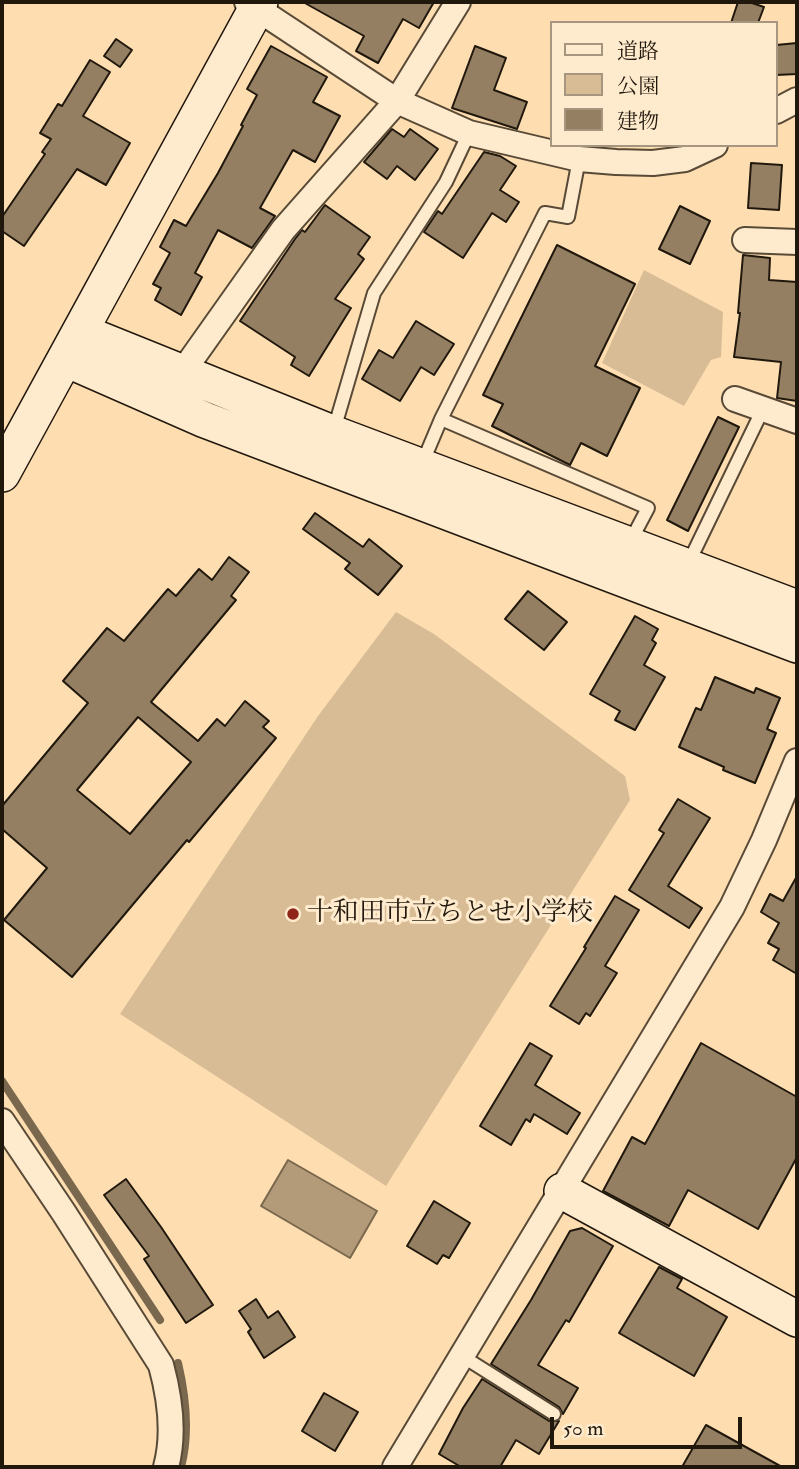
<!DOCTYPE html>
<html>
<head>
<meta charset="utf-8">
<style>
	body { margin:0 }
	#map { position:relative; width:799px; height:1469px; overflow:hidden; background:#fedeb1; font-family:"IM FELL Double Pica","Noto Serif JP",serif }
	canvas { display:block }
	.frame { position:absolute; inset:0; border:4px solid #21180d; pointer-events:none }
	.legend { position:absolute; left:550px; top:21px; width:228px; height:126px; box-sizing:border-box; background:#feeacc; border:2px solid #a69680; margin:0; padding:9px 12px; list-style:none; font-size:21px; color:#21180d }
	.legend li { display:flex; align-items:center; gap:14px; height:35px }
	.legend b { width:35px; border:2px solid #a69680 }
	.scale { position:absolute; left:550px; top:1417px; width:192px; height:32px; box-sizing:border-box; border:4px solid #21180d; border-top:0; padding-left:9px; font-size:21px; line-height:24px; white-space:nowrap; color:#21180d; -webkit-text-stroke:5px #feeacc; paint-order:stroke }
</style>
</head>
<body>
<div id="map">
<canvas width="799" height="1469"></canvas>
<div class="frame"></div>
<ul class="legend">
<li><b style="height:9px;background:#feeacc"></b>道路</li>
<li><b style="height:19px;background:#d8bc95"></b>公園</li>
<li><b style="height:19px;background:#947f62"></b>建物</li>
</ul>
<div class="scale">50 m</div>
</div>
<script>
const ctx = document.querySelector('canvas').getContext('2d');
ctx.lineJoin = 'round';
function fill(path, color) {
  ctx.fillStyle = color;
  ctx.fill(path, 'evenodd');
}
function stroke(path, color, width, dash) {
  ctx.strokeStyle = color;
  ctx.lineWidth = width;
  ctx.lineCap = dash ? 'butt' : 'round';
  ctx.setLineDash(dash || []);
  ctx.stroke(path);
}
function drawText(font, color, halo, rows, align = 'center') {
  ctx.font = font + ' "IM FELL Double Pica","Noto Serif JP",serif';
  ctx.lineWidth = 6;
  ctx.setLineDash([]);
  ctx.textBaseline = 'middle';
  ctx.strokeStyle = halo;
  ctx.fillStyle = color;
  for (const [text, x, y, turn = 0] of rows) {
    ctx.save();
    ctx.translate(x, y);
    ctx.rotate((+turn || 0) * Math.PI / 180);
    ctx.textAlign = isNaN(turn) ? turn : align;
    if (halo) ctx.strokeText(text, 0, 0);
    ctx.fillText(text, 0, 0);
    ctx.restore();
  }
}
fill(new Path2D(`
	M644,270L723,312L721,357L711,360L684,406L602,363Z
	M396,612L434,634L625,776L630,800L386,1186L120,1014L318,716Z`), '#d8bc95');
const water = new Path2D(`
	M288,1160L377,1211L350,1258L261,1206Z`);
fill(water, '#b39b79');
stroke(water, '#79674e', 2);
stroke(new Path2D(`
	M2,1081L160,1320
	M178,1363C186,1397 190,1433 181,1467`), '#79674e', 8);
const building = new Path2D(`
	M303,2H434L419,28L403,19L378,63L356,51L364,36Z
	M738,2H749L764,7L758,23H731Z
	M116,39L132,50L120,67L104,56Z
	M797,43V74L776,75V45Z
	M271,46L327,77L313,102L340,116L315,162L293,150L260,208L275,216L252,248L218,230L195,273L202,277L181,315L155,300L161,288L153,284L170,253L160,247L174,220L186,226L218,173L243,126L241,125L257,95L247,89Z
	M475,46L506,58L494,90L527,102L517,129L452,108Z
	M90,60L110,72L83,116L130,143L106,185L77,169L24,246L2,231V217L45,154L42,152L51,139L40,133L58,104L62,106Z
	M392,129L404,137L410,129L438,149L415,180L397,166L387,179L364,162Z
	M484,152L500,156L516,166L500,190L519,202L506,222L492,213L463,258L424,232L438,211L442,214Z
	M751,163L782,165L779,210L748,208Z
	M325,205L370,237L358,254L364,259L335,299L351,308L309,376L291,365L295,357L240,321L295,239L302,230L305,232Z
	M680,206L710,221L690,264L659,249Z
	M557,245L635,284L595,366L640,388L607,456L581,443L570,465L492,426L503,404L483,395Z
	M743,255L770,258L769,280L797,282V401L777,398L781,362L734,357L740,313H738Z
	M416,321L454,344L434,375L421,367L400,401L362,379L379,350L393,358Z
	M718,417L739,427L688,531L667,520Z
	M315,513L363,547L369,539L402,566L378,595L345,569L350,563L303,529Z
	M229,557L249,572L231,596L236,600L151,702L198,741L217,719L225,726L245,701L269,721L263,727L276,738L189,842L187,840L72,977L4,920L47,868L2,829V806L88,703L63,681L107,628L124,641L168,589L176,596L199,569L212,580ZM138,717L191,762L130,834L77,790Z
	M528,591L567,622L544,650L505,619Z
	M635,616L658,629L652,640L656,643L644,665L665,677L635,730L615,720L620,711L590,694Z
	M715,677L754,693L756,688L780,698L767,729L776,733L755,783L723,770L724,767L679,747L696,708L701,710Z
	M678,799L710,818L668,886L702,908L689,928L629,890L664,833L659,830Z
	M797,876V974L773,960L779,949L768,943L779,923L761,912L770,894L783,901Z
	M615,896L639,910L605,966L617,973L590,1016L586,1013L579,1024L550,1006L586,948L584,947Z
	M530,1043L552,1056L535,1085L580,1113L567,1134L534,1114L530,1122L526,1119L511,1145L480,1126Z
	M701,1043L797,1097V1157L758,1229L688,1190L669,1226L603,1191L632,1137L645,1144Z
	M126,1179L161,1227L213,1305L186,1323L144,1259L149,1256L104,1195Z
	M434,1201L470,1223L449,1258L443,1255L437,1264L407,1246Z
	M582,1228L613,1246L569,1322L566,1320L538,1365L578,1388L563,1414L559,1407L491,1364L531,1300L570,1231Z
	M659,1267L682,1279L677,1288L727,1317L694,1376L619,1333Z
	M256,1299L268,1318L278,1311L295,1337L264,1358L248,1332L251,1329L239,1311Z
	M482,1379L549,1421H559L539,1454L516,1440L500,1467H461L439,1454L463,1408Z
	M324,1393L358,1412L335,1451L302,1431Z
	M706,1425L782,1467H682Z`);
fill(building, '#947f62');
stroke(building, '#21180d', 2);
const lane = new Path2D(`
	M441,419L545,213L568,217L579,159
	M333,433L374,293L446,182L469,133
	M422,464L441,419L648,508L629,544
	M687,566L763,409
	M462,1356L554,1414`);
const street = new Path2D(`
	M247,2L397,101L469,133L579,159L616,162L653,163L685,159L715,145
	M776,111L797,100
	M745,240L797,242
	M181,374L283,230L397,101L458,2
	M735,399L797,421
	M2,1121L64,1213L161,1365C170,1398 175,1434 166,1467
	M395,1467L732,907L764,840L797,761`);
const secondary = new Path2D(`
	M81,332L332,433L797,608
	M66,359L205,420L797,645
	M2,474L260,2
	M562,1191L797,1319`);
stroke(lane, '#584a36', 16);
stroke(street, '#584a36', 28);
stroke(secondary, '#21180d', 38);
stroke(lane, '#feeacc', 12);
stroke(street, '#feeacc', 24);
stroke(secondary, '#feeacc', 35);
for (const [x, y, r, color] of [
	[293,914,7,"#8f2418"]
]) {
  const dot = new Path2D();
  dot.arc(x, y, r, 0, 2 * Math.PI);
  ctx.fillStyle = color;
  ctx.fill(dot);
  stroke(dot, '#feeacc', 2.5);
}
drawText('26px', '#21180d', '#feeacc', [
	["十和田市立ちとせ小学校",307,914]
], 'left');
</script>
</body>
</html>
